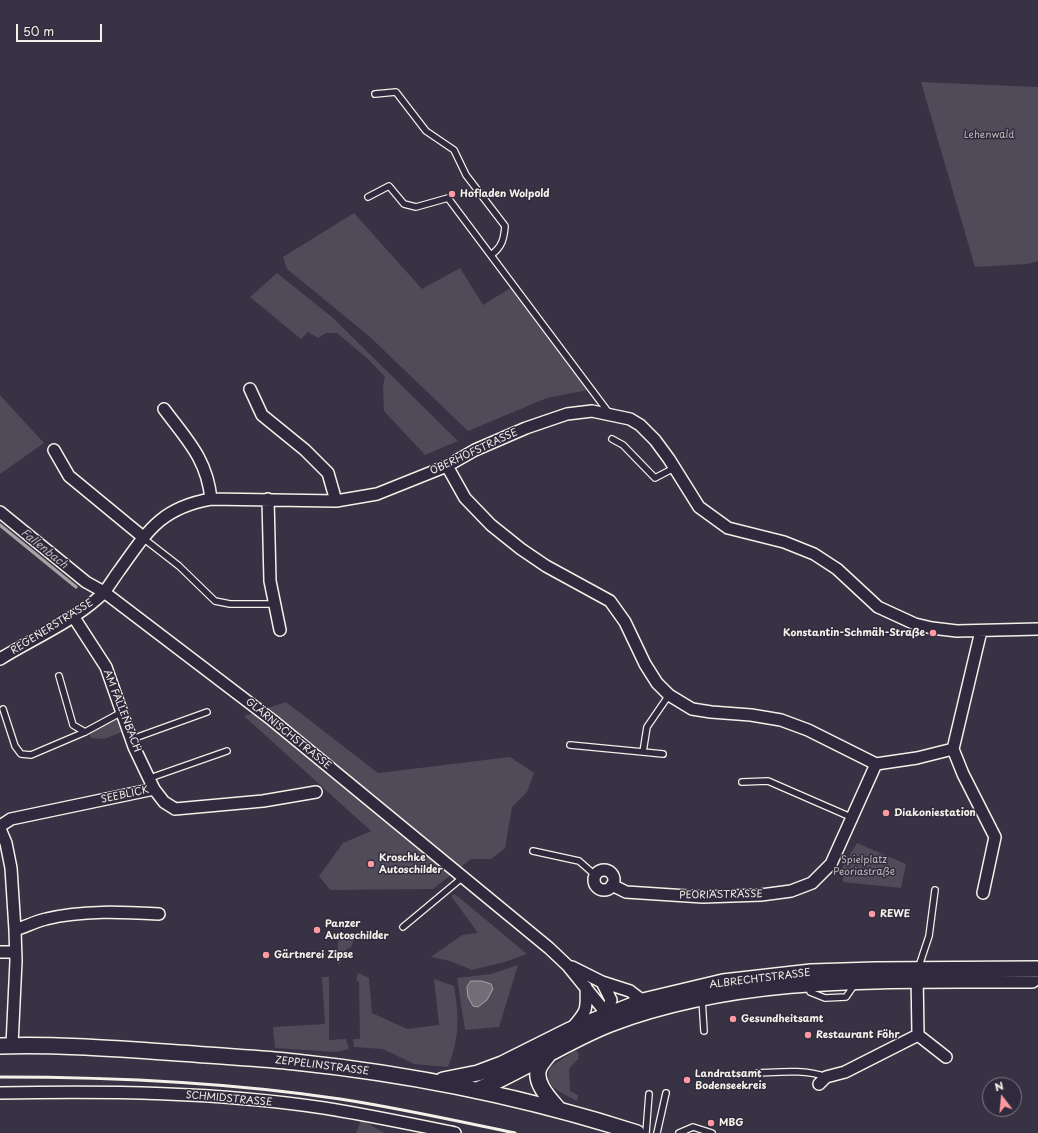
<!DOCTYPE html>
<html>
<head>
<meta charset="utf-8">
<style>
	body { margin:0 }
	#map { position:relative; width:1038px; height:1133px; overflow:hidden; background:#373244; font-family:"Playpen Sans",sans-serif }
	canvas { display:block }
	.north { position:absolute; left:982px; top:1077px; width:40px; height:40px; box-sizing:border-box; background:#2f2a3d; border:1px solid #7e7a81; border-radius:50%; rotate:344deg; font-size:11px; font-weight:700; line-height:16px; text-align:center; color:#f4f1e8 }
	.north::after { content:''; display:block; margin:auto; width:14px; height:18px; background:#ff9aa2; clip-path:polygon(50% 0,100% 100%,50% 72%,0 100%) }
	.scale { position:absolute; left:16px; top:24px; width:86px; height:18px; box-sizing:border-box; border:2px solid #f4f1e8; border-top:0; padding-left:5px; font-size:12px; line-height:14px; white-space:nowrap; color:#f4f1e8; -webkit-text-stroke:3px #2f2a3d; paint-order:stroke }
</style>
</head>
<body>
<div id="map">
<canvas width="1038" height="1133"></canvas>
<div class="north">N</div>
<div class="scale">50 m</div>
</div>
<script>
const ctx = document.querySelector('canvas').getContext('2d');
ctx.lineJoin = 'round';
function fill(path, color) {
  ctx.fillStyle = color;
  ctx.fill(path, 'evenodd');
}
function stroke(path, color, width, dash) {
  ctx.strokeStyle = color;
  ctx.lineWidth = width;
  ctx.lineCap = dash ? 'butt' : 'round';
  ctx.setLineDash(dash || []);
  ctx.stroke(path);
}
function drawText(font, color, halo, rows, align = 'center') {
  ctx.font = font + ' "Playpen Sans",sans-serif';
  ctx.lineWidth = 3;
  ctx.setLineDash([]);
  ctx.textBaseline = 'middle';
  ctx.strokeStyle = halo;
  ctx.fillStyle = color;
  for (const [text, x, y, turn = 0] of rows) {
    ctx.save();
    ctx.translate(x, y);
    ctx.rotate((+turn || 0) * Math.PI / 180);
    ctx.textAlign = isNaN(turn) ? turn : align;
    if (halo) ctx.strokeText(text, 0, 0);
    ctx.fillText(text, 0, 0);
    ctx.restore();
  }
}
fill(new Path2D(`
	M921,82L1038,87V261L1027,264L975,267Z
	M354,213L422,289L460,268L483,305L512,287L588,390L547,398L468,431L370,337L287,269L283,257Z
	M277,273L332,317L458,441L425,455L384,411L383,386L385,377L368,359L337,333H326L318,338L308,332L301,339L250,297Z
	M0,395L44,443L0,474Z
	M286,702L378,773L510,757L534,773L527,792L512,807L505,848L491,859H471L433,889L330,890L319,876L343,843L371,831L244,716Z
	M120,718L122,732L104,739L91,738L89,733Z
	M857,843L906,864L901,888L843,882V866Z
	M455,894L527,954L505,962L472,970L450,961L431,957L462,935L478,933L451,896Z
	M338,940H354L350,949L347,948L339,965L337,960Z
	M518,965L499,1027L465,1030L457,978L491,974Z
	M358,973L369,978L372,1013L407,1029L439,1025L434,979L454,986C459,1017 460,1037 448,1067L414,1064L383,1049L354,1047L353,1039H360L359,982L356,980Z
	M322,977H329V1040L346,1039L349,1049L336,1052L275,1048L273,1027L325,1024Z
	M576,1050L579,1054L578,1057L579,1058L569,1069L570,1091L578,1095L577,1101C563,1093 540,1086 551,1066Z
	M361,1120L385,1133H356Z`), '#504b59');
const water = new Path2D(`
	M471,981H482L491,984L493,989L487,1000L478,1007L473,1006L468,997L467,987Z`);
fill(water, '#726e77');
stroke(water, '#a6a2a4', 1);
stroke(new Path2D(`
	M0,525L76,587`), '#a6a2a4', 3.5);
const lane = new Path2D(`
	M375,94L396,92L426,131L454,150L466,175L505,226C504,239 502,247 491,255
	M368,197L389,186L404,204L416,207L448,198L609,413
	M612,439L623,445L655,478L674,468
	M143,538L179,566L215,601L230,604H275
	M59,676L73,725L85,732
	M3,709L15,746L21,754L31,755L85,732L122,712
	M132,739L207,712
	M570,745L643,752
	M663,754L643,752L647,727L669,695
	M150,778L227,751
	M742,782L768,781L853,818
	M533,851L579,861L595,875
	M403,927L463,877
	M918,969L929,936L935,890
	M809,984L810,992L825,998L846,997L855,984
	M702,999L704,1031
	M758,1073C780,1072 805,1069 826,1077
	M646,1133L649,1094
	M657,1133L666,1093
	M679,1133L693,1127L712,1133`);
const street = new Path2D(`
	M250,389L262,415L305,450L328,473L336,501
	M164,409C187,440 207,459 211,499
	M54,450L69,476L143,537
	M447,466L465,498L491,525L521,549L546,566L610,601L625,622L645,664L657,683L669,695L692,709L711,712L751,715L781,720L808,730L876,764L917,758L953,749
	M268,499L270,581L280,630
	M0,512L86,582L104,592L272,720L549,948L568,966L607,1014L611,1000L602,982
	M73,616L106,667L134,747L154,789L164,802L175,809L263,801L316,792
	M981,631L953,749L963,774L995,837L983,893
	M0,659C32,639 70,623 98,598C107,591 112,580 119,571C147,532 160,508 211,499L336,501L377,494L447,466L475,450L526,428L567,414L592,411L630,419L640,425L655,440L669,459L699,507L728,528L784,542L814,554L837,569L878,607L915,624L932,628L957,631L1038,629
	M0,826L11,819L154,789
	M0,829L6,843L11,868L15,930L16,961L12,1045
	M594 880a10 10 0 1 1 20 0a10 10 0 1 1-20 0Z
	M612,885L626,892L703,897L761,895L791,891L812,883L831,864L876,764
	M15,930C25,927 36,921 46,919C83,910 122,912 159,914
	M0,952H15
	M572,967L602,982L630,991L643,1001
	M572,1028C587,1011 587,1010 586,987
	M918,1035L946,1057
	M819,1084L826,1077L845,1072L918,1035L917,973
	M0,1093C108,1091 217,1092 324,1108C368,1115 411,1124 455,1133`);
const secondary = new Path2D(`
	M0,1046C65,1044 130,1050 194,1054C228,1057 261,1058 295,1062C411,1074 525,1097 637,1133
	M548,1055C545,1059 541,1063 539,1068C533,1083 551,1100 559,1110
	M443,1080L478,1073L502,1064L570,1030L643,1001L723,982L811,972L875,970L1038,969
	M477,1090C523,1071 564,1042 610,1024C745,973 890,981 1032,980`);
stroke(lane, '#f4f1e8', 8);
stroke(street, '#f4f1e8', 14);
stroke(secondary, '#f4f1e8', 18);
stroke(lane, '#2f2a3d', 5.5);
stroke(street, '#2f2a3d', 11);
stroke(secondary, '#2f2a3d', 15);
stroke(new Path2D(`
	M0,1077C114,1077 227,1082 340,1099C399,1108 457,1121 515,1133`), '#f4f1e8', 3);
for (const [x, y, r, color] of [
	[452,194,4,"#ff9aa2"],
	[933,633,4,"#ff9aa2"],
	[886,813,4,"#ff9aa2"],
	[371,864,4,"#ff9aa2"],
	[872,914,4,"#ff9aa2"],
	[317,930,4,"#ff9aa2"],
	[266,955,4,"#ff9aa2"],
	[733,1019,4,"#ff9aa2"],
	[808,1035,4,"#ff9aa2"],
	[687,1080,4,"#ff9aa2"],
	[711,1123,4,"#ff9aa2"]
]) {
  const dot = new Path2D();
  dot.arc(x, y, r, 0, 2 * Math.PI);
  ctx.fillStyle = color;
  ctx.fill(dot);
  stroke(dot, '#2f2a3d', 1.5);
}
drawText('10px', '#bbb7b6', '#2f2a3d', [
	["Lehenwald",989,135],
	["Spielplatz",864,860],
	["Peoriastraße",864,872]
]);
drawText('bold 10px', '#f4f1e8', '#2f2a3d', [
	["Hofladen Wolpold",460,194],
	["Konstantin-Schmäh-Straße",925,633,"right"],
	["Diakoniestation",894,813],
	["Kroschke",379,858],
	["Autoschilder",379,870],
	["REWE",880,914],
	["Panzer",325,924],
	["Autoschilder",325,936],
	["Gärtnerei Zipse",274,955],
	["Gesundheitsamt",741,1019],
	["Restaurant Föhr",816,1035],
	["Landratsamt",695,1074],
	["Bodenseekreis",695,1086],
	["MBG",719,1123]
], 'left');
drawText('10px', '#f4f1e8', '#2f2a3d', [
	["OBERHOFSTRASSE",474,452,-25],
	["REGENERSTRASSE",52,627,-32],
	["AM FALLENBACH",122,711,69],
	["GLÄRNISCHSTRASSE",288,734,39],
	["SEEBLICK",125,795,-12],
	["PEORIASTRASSE",721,895,-1],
	["ALBRECHTSTRASSE",760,979,-7],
	["ZEPPELINSTRASSE",322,1066,7],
	["SCHMIDSTRASSE",229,1099,5]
]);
drawText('italic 11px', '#bab6b5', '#2f2a3d', [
	["Fallenbach",44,549,39]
]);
</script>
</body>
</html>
